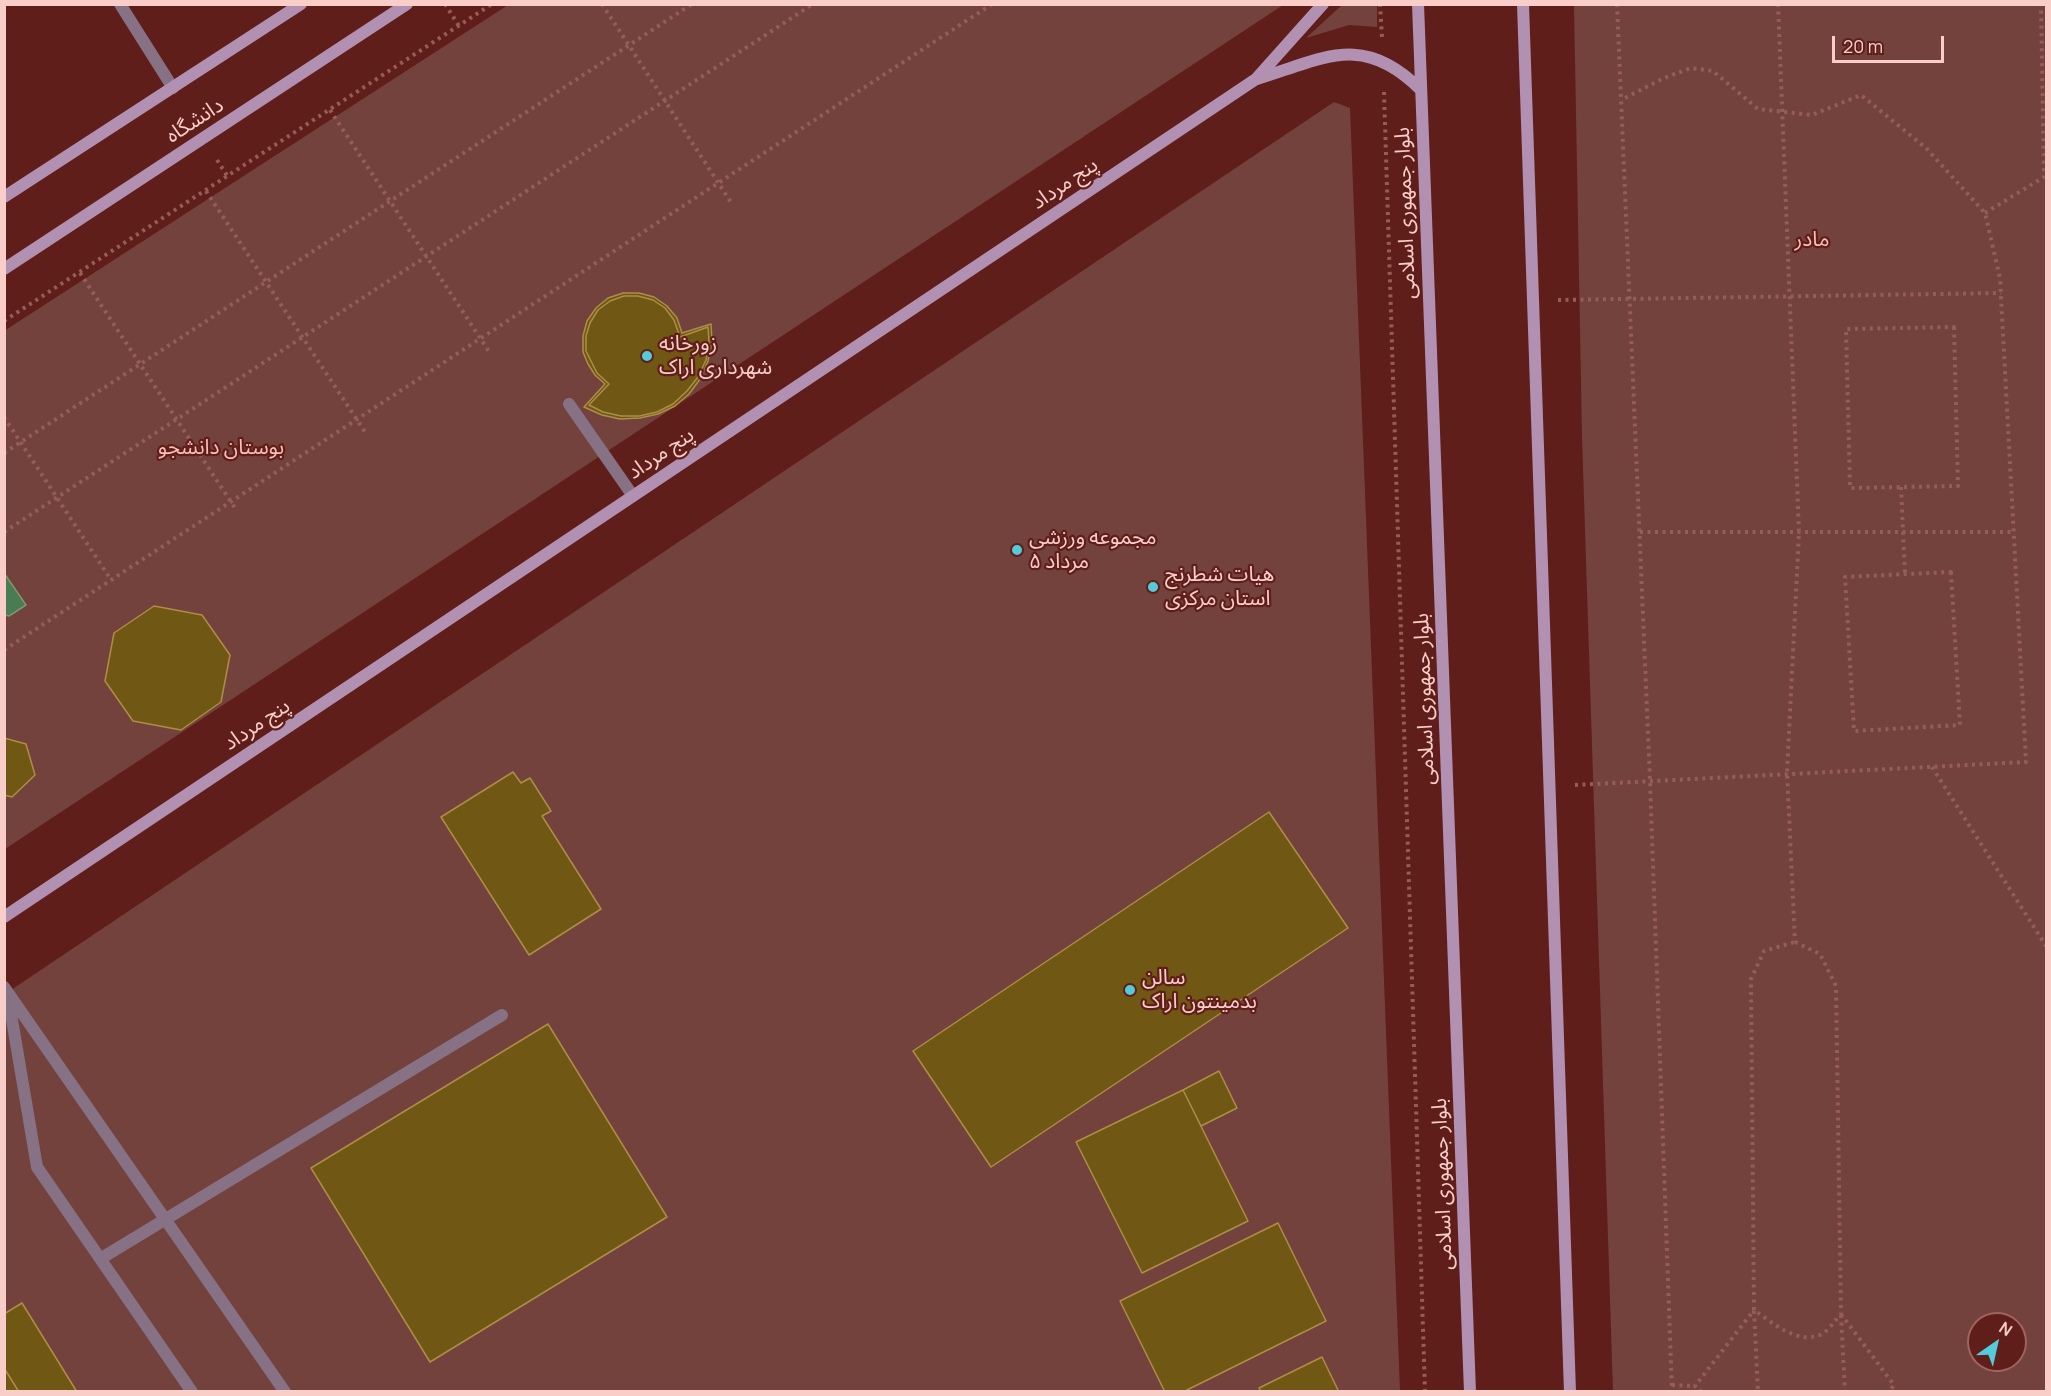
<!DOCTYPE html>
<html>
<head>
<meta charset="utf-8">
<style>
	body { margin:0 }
	#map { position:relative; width:2051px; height:1396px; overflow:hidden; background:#601e1a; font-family:Manrope,sans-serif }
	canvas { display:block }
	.frame { position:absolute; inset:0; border:6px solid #f9cec9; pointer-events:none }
	.north { position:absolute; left:1967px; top:1312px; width:60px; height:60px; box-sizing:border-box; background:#601e1a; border:2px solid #9d6460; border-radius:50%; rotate:34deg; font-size:16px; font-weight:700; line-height:24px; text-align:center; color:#f9cec9 }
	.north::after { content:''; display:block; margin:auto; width:21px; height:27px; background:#53cbda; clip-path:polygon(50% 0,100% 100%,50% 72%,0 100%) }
	.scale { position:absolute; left:1832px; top:36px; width:112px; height:27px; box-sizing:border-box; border:3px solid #f9cec9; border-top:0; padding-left:8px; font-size:18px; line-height:21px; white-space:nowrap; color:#f9cec9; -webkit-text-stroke:4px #601e1a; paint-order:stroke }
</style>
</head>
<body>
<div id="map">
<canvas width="2051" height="1396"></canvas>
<div class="frame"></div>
<div class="north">N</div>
<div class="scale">20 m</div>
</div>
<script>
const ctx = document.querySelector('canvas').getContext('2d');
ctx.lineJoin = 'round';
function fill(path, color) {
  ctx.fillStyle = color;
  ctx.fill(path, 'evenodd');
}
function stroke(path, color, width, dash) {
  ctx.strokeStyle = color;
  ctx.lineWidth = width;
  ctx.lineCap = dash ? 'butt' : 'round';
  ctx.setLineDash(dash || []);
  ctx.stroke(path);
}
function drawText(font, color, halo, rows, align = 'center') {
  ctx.font = font + ' Manrope,"Noto Sans Arabic",sans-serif';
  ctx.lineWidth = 4.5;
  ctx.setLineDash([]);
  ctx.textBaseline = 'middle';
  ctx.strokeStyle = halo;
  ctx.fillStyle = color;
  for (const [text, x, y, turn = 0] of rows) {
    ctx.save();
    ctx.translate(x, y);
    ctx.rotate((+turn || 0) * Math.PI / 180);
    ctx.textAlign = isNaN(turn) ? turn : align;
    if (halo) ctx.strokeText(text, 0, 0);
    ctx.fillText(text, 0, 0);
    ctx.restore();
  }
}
fill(new Path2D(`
	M508,5H1283L5,849L4,331Z
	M1342,5H1377V27L1349,25L1306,38Z
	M1574,5H2046V1391H1613L1582,437ZM1979,1324H2015V1360H1979Z
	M1334,102L1350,108L1400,1391L5,1392V994Z`), '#73423c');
const water = new Path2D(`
	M4,573L26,605L9,616L5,615Z`);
fill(water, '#497c50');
stroke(water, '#7e9574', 1.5);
const building = new Path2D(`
	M623,293H639L654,297L667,306L677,318L682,333L711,324L712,342L708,361L701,378L689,394L675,406L658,414L640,418L620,419L602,415L584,407L605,384L595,375L588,364L583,352V336L587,321L596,308L608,298ZM624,296H638L653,300L665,308L674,320L680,337L708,327L709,342L706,360L698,377L687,391L673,404L657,412L639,416H621L603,412L589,405L609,384L597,373L586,351V336L590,323L598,310L610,301Z
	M624,296H638L653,300L665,308L674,320L680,337L708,327L709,342L706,360L698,377L687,391L673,404L657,412L639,416H621L603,412L589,405L609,384L597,373L586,351V336L590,323L598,310L610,301Z
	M154,606L202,615L230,655L221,702L181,730L133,721L105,681L114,633Z
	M4,738L26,744L35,775L12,797L4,795Z
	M513,772L521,783L530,778L551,811L542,816L601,909L529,955L441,817Z
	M1269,812L1348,928L991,1167L913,1051Z
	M548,1024L667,1217L430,1362L311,1168Z
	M1219,1071L1237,1108L1201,1126L1183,1090Z
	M1183,1090L1248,1221L1142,1273L1076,1142Z
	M1278,1223L1326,1321L1183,1392H1165L1120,1301Z
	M22,1303L77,1392H19L4,1368V1314Z
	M1322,1357L1339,1392H1261L1259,1388Z
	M4,1368L19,1392H4Z`);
fill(building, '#705714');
stroke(building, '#ac8e47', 1.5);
stroke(new Path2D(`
	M445,4L459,26
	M602,4L732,204
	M1380,4L1382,37
	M1617,4L1650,781L1672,1392
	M1778,4L1799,533L1787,772L1795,942
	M1384,92L1425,1392
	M330,110L490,353
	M217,160L228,177
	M206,191L365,432
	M1985,213L2044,177L2041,4
	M80,273L235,508
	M1558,300L2001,293
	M4,321L492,4
	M1954,327L1958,486L1850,488L1846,329Z
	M4,417L111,580
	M4,453L692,4
	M1901,487L1905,574
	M4,532L813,4
	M1640,532H2014
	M1951,572L1960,725L1854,731L1845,577Z
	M4,650L992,4
	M1932,767L2046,946
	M1575,785L2026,762L2000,278L1985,213L1926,148L1861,95L1812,115L1758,109L1713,71L1691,68L1664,78L1621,100
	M1795,942L1820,954L1836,986L1841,1314C1835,1320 1828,1332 1820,1335C1796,1344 1773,1323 1754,1310L1751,979L1764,951Z
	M1754,1311L1758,1392
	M1841,1314L1894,1385L1889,1392
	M1841,1315L1845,1392
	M1672,1385L1695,1386
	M1702,1392L1695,1386L1754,1310`), '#965c58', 4, [3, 4.5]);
stroke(new Path2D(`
	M569,404L633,496
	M4,987L285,1392
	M8,996L37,1167L192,1392
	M100,1259L502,1015`), '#867185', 12);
stroke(new Path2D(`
	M120,4L173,88`), '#867185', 12);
stroke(new Path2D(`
	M1418,4L1470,1392
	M1523,4L1570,1392
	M1257,79C1325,58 1363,32 1421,90
	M4,197L301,4
	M4,269L407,4
	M4,917L1256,79L1323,4`), '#b290b1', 12);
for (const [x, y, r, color] of [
	[647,356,6,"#53cbda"],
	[1017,550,6,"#53cbda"],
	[1153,587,6,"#53cbda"],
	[1130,990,6,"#53cbda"]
]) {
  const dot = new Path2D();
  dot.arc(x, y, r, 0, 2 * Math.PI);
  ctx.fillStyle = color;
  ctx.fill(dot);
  stroke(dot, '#601e1a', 2);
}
drawText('21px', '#f9cec9', '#601e1a', [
	["دانشگاه",195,121,-33],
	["پنج مرداد",1065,184,-34],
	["بلوار جمهوری اسلامی",1406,213,-92],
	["پنج مرداد",661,454,-34],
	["بلوار جمهوری اسلامی",1425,699,-92],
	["پنج مرداد",257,725,-34],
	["بلوار جمهوری اسلامی",1443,1184,-92]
]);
drawText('21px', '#fabeb6', '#601e1a', [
	["مادر",1812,240],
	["بوستان دانشجو",221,448]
]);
drawText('21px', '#f9cec9', '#601e1a', [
	["زورخانه",659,344],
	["شهرداری اراک",659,368],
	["مجموعه ورزشی",1029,538],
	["۵ مرداد",1029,562],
	["هیات شطرنج",1165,575],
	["استان مرکزی",1165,599],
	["سالن",1142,978],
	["بدمینتون اراک",1142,1002]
], 'left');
</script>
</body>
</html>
